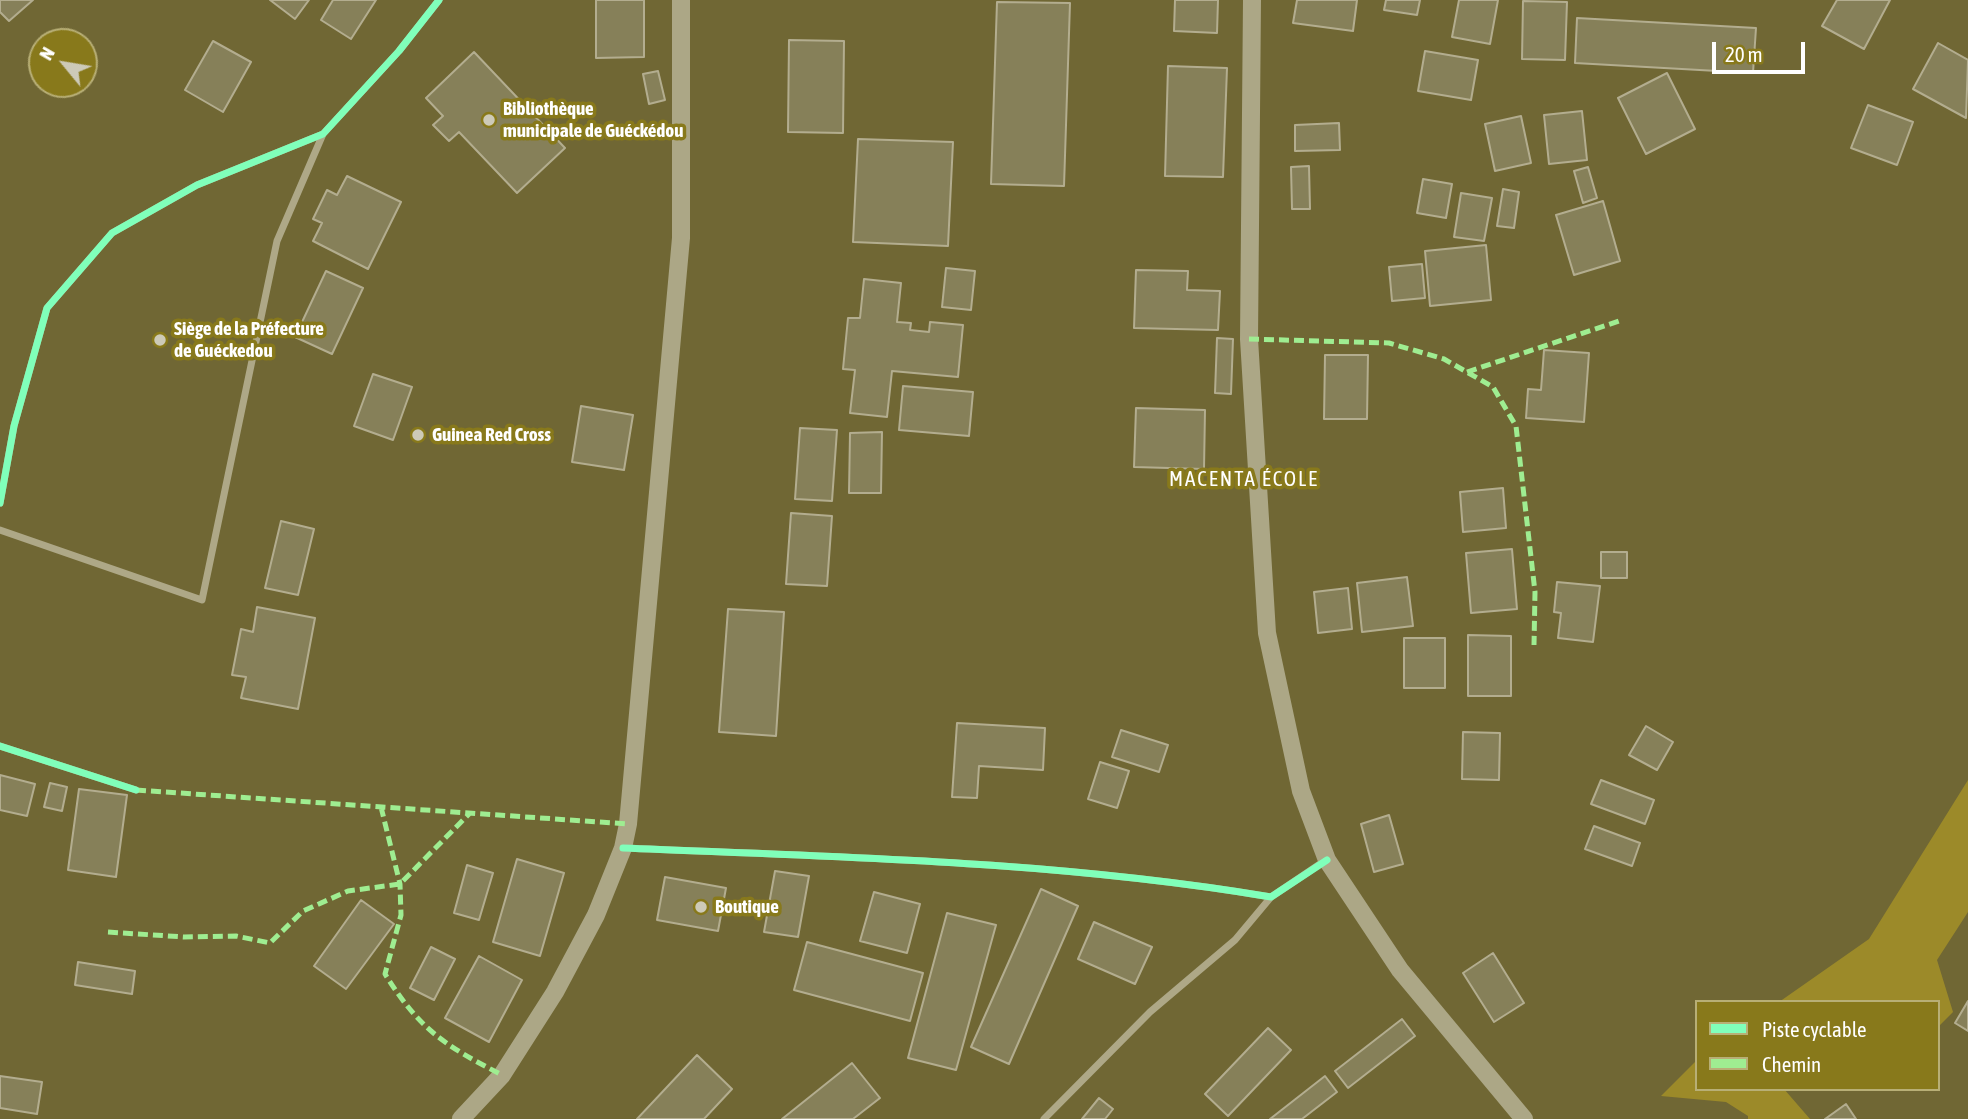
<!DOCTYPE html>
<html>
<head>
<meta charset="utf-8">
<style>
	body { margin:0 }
	#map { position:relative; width:1968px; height:1119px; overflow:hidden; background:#706734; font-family:"Asap Condensed",sans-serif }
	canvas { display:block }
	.legend { position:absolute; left:1695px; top:1000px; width:245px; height:91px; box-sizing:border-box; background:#88791b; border:2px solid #b8af76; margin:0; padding:9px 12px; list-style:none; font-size:21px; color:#fff }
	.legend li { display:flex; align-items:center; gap:14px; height:35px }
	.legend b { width:35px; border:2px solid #b8af76 }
	.north { position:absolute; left:28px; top:28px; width:70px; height:70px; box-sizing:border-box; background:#88791b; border:2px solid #b8af76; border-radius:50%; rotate:300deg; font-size:19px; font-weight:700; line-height:28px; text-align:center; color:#fff }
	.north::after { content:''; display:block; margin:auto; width:24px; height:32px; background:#cdcab8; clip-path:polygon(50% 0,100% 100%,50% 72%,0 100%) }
	.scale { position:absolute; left:1712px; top:42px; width:93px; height:32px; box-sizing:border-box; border:4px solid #fff; border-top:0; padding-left:9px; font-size:21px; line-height:24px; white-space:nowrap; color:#fff; -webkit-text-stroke:5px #88791b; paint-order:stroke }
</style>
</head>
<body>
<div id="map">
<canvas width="1968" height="1119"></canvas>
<ul class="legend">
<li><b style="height:9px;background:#80ffba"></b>Piste cyclable</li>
<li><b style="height:9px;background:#9fed91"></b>Chemin</li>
</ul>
<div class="north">N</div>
<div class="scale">20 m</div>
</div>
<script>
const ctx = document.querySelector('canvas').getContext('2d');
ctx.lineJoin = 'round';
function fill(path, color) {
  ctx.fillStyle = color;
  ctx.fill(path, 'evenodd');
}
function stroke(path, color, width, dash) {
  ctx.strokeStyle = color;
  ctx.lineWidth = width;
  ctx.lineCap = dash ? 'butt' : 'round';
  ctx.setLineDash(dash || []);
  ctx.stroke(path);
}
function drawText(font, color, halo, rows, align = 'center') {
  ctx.font = font + ' "Asap Condensed",sans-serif';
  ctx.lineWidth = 7;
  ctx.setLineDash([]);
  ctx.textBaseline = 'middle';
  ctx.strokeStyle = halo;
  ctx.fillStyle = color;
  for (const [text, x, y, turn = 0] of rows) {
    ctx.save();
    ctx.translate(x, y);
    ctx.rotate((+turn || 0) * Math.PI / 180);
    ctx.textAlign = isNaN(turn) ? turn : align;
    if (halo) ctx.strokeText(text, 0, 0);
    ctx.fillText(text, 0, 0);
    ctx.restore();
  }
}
fill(new Path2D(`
	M1968,780V912L1937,960L1953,1012L1938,1027V1002H1779L1869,939Z
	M1697,1060V1089H1784L1810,1119H1748V1116L1726,1102L1661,1096Z`), '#9c8a29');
const building = new Path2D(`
	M0,0H33L9,21L0,12Z
	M270,0H309L295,19Z
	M333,0H376L351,39L321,20Z
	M596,0H644V57L596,58Z
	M1175,0H1218L1217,33L1174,31Z
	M1297,0H1357L1353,31L1293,23Z
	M1386,0H1420L1417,15L1384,10Z
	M1459,0H1498L1490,44L1452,37Z
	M1837,0H1890L1864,49L1822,26Z
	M1523,1L1567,2L1565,60L1522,59Z
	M997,2L1070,3L1064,186L991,184Z
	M1577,18L1756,28L1753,73L1575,63Z
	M789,40L844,41L843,133L788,132Z
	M213,41L251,62L223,112L185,90Z
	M1938,43L1968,60L1966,118L1913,89Z
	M1425,51L1478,60L1471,100L1418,91Z
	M474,52L565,148L517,193L459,132L449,141L433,125L443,116L426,98Z
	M1168,66L1227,68L1223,177L1165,176Z
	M658,71L665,100L649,104L643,74Z
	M1667,73L1695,129L1646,154L1618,98Z
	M1868,105L1913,122L1897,165L1851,148Z
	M1582,111L1587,160L1549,164L1544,115Z
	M1521,116L1531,163L1495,171L1485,124Z
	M1339,123L1340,150L1295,151V125Z
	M858,139L953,142L948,246L853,242Z
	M1309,166L1310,209H1292L1291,167Z
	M1588,167L1597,198L1583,203L1574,171Z
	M347,176L401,202L368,269L313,241L322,223L313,219L327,190L337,195Z
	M1423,179L1452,184L1446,218L1417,213Z
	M1503,189L1519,192L1514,228L1497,226Z
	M1461,193L1492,198L1484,241L1454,237Z
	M1603,201L1620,261L1574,275L1556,215Z
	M1486,245L1491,300L1430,306L1425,251Z
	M1422,264L1425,298L1392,301L1389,267Z
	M946,268L975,271L971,310L942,307Z
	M1136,270L1188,271L1187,290L1220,291L1218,330L1134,328Z
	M326,271L363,288L332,354L295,337Z
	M864,279L901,283L897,322L911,323L910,330L929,332L930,322L963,325L958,377L892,371L887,417L850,413L855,370L843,369L848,318H860Z
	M1217,338L1233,339L1231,394L1215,393Z
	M1544,350L1589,353L1584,422L1526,418L1528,389L1541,390Z
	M1325,355H1368L1367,419H1324Z
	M373,374L412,387L393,440L354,426Z
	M903,386L973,392L969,436L899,430Z
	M581,406L633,415L624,470L572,462Z
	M1136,408L1205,410L1204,469L1134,467Z
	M800,428L837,430L832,501L795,499Z
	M882,432L881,493H849L850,433Z
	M1503,488L1506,528L1463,532L1460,492Z
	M791,513L832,516L827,586L786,584Z
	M281,521L314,529L298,595L265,588Z
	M1512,549L1517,609L1471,613L1466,553Z
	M1601,552H1627V578H1601Z
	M1407,577L1413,626L1362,632L1357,583Z
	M1557,582L1600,586L1593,642L1558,638L1561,613L1554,612Z
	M1348,588L1352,629L1318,633L1314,592Z
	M257,607L315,618L298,709L241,698L246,677L232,675L241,629L253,632Z
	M728,609L784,612L776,736L719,732Z
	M1468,635L1511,636V696H1468Z
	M1404,638H1445V688H1404Z
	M957,723L1045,728L1043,770L979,766L977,798L952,797Z
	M1646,726L1673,742L1657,770L1629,755Z
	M1121,730L1168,745L1159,772L1112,757Z
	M1463,732L1500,733L1499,780L1462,779Z
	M1100,762L1129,771L1117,808L1088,799Z
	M0,775L35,784L27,816L0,810Z
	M1601,780L1654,800L1645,824L1591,804Z
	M50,783L67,787L62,811L44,807Z
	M79,789L127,795L116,877L68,870Z
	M1389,815L1403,864L1374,872L1361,824Z
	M1594,826L1640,843L1632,866L1585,849Z
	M517,859L564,873L540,956L493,942Z
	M467,865L493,873L479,920L454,913Z
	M775,871L809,876L798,937L764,932Z
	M665,877L726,888L718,931L657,920Z
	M1041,889L1078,906L1009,1064L971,1047Z
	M874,892L920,904L907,953L860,941Z
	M361,900L394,924L346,989L314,966Z
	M947,913L996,925L956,1070L908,1058Z
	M1094,922L1152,947L1135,984L1078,959Z
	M807,942L923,973L910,1021L794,990Z
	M431,947L455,959L434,1000L410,988Z
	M1493,953L1524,1003L1494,1022L1463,973Z
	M479,956L522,980L489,1042L445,1018Z
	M78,962L135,971L132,994L75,985Z
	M1968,1001V1031L1955,1023Z
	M1402,1019L1415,1036L1348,1088L1335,1071Z
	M1268,1028L1291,1050L1228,1116L1205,1094Z
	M697,1055L732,1089L704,1119H637Z
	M852,1063L880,1098L853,1119H782Z
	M0,1076L42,1082L37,1114L0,1108Z
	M1325,1076L1337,1092L1302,1119H1270Z
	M1099,1098L1113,1109L1105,1119H1082Z
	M1846,1104L1856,1119H1825Z`);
fill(building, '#868059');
stroke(building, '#b3ad8f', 2);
stroke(new Path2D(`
	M0,503L14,426L47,308L112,233L197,185L323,134L399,51L439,0
	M0,530L202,600L277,241L323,134
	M0,746L136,790
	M624,848C840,857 1057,861 1271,897L1326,860
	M1044,1119L1150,1012L1235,940L1271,897`), '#aea887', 7);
stroke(new Path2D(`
	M1252,0L1249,339L1267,633L1301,791L1327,860L1400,970L1524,1119
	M461,1119L502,1075L555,992L596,915L623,848L628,824L681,238V0`), '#aca786', 18);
stroke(new Path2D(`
	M1249,339L1389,343L1444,359L1493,387L1516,426L1535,592L1534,645
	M1467,372L1619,321
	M136,790L628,824
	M381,807L400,884L401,915L385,974C420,1030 444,1045 502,1075
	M108,932L184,937L236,936L270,943L303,911L348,891L400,884L470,813`), '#9fed91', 5, [10, 5]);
stroke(new Path2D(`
	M0,503L14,426L47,308L112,233L197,185L323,134L399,51L439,0
	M0,746L136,790
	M623,848C839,857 1057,861 1271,897L1327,860`), '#80ffba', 7);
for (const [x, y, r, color] of [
	[489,120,7,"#cdcab8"],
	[160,340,7,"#cdcab8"],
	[418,435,7,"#cdcab8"],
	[701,907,7,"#cdcab8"]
]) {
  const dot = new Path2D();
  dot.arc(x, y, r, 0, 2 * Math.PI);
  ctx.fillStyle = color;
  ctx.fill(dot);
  stroke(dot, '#88791b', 2.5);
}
drawText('bold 19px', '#fff', '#88791b', [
	["Bibliothèque",503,109],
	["municipale de Guéckédou",503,131],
	["Siège de la Préfecture",174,329],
	["de Guéckedou",174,351],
	["Guinea Red Cross",432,435],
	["Boutique",715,907]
], 'left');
ctx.letterSpacing = '2px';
drawText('21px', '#fff', '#88791b', [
	["MACENTA ÉCOLE",1244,479]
]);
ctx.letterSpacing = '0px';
</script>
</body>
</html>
